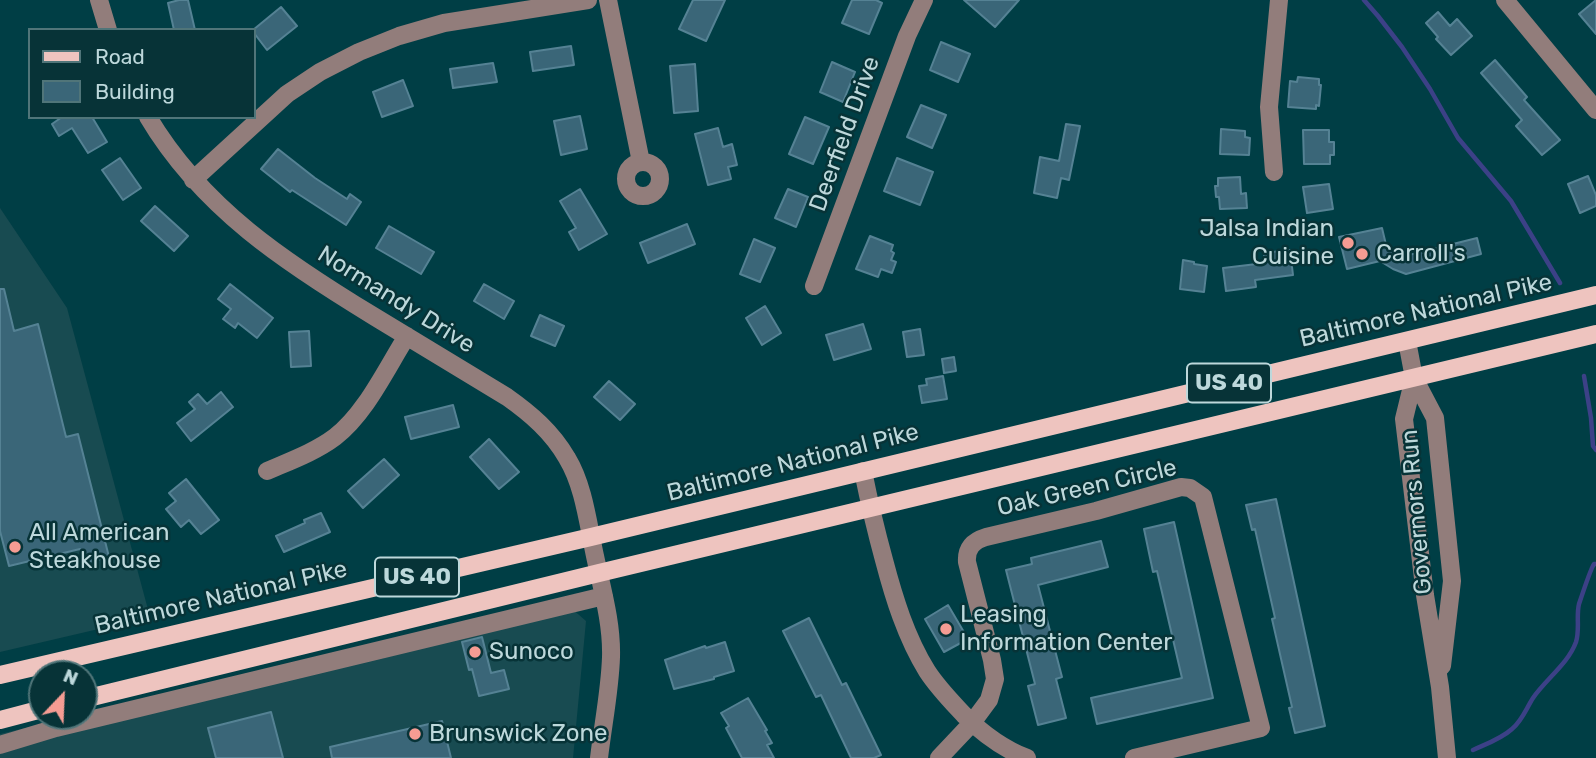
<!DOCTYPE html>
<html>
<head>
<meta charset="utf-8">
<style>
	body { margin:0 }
	#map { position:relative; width:1596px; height:758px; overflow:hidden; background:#003e45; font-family:Rubik,sans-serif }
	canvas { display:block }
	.legend { position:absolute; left:28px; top:28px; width:228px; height:91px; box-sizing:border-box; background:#073337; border:2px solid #507579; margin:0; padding:9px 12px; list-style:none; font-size:21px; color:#bdd8db }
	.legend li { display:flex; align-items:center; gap:14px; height:35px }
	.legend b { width:35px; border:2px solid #507579 }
	.north { position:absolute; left:28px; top:660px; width:70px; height:70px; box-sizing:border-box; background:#073337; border:2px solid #507579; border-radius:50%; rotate:23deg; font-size:19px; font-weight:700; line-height:28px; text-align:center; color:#bdd8db }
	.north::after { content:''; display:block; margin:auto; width:24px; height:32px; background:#f59c93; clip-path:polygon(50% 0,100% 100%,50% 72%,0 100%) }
</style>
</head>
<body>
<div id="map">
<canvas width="1596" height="758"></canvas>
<ul class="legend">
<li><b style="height:9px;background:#eec4bf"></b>Road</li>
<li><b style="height:19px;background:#3a6678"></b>Building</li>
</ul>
<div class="north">N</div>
</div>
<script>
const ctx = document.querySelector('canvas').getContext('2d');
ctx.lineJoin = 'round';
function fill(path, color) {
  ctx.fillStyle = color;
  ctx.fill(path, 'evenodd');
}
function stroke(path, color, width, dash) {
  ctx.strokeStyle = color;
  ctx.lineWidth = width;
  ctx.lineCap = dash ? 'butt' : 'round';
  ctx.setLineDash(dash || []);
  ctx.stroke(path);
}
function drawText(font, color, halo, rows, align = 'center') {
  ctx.font = font + ' Rubik,sans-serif';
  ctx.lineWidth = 5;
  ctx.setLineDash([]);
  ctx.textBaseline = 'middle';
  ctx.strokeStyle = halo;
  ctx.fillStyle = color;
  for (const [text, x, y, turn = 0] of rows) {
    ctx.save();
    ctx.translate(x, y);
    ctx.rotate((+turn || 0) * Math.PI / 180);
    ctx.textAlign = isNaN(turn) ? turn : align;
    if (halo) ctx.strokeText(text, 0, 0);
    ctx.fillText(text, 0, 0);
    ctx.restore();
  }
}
fill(new Path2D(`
	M0,208L67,308L150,617L0,652Z
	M563,601L586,621L573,758H0V734Z`), '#184b51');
stroke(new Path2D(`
	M1364,0L1378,16L1402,47L1430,89L1458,138L1511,201L1560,283
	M1584,376L1591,418L1593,446L1596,450
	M1473,750C1486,744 1501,739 1512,729C1522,721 1526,709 1533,698C1546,679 1568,664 1576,642C1580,630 1576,616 1579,604C1581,598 1591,568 1594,564H1596`), '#3c4187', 4.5);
const building = new Path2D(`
	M179,0H188L195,30H174L168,3Z
	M693,0H725L706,41L679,29Z
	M852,0H876L882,3L869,34L842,23Z
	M964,0H1019L995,27Z
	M1596,0V34L1579,14Z
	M281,7L297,26L267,50L254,33L253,30Z
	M1438,12L1450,26L1457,19L1472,36L1451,55L1436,39L1438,37L1426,23Z
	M941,42L970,54L958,82L930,70Z
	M571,46L574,65L533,71L530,52Z
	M1495,60L1527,97L1524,100L1560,140L1542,155L1516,126L1522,120L1481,73Z
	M832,62L855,72L843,102L820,92Z
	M493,63L497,82L453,88L450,69Z
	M695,64L698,111L674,113L670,66Z
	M1298,77L1319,79V85H1321L1319,106L1316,105V109L1288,107L1290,81L1297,82Z
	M403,80L413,106L382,117L373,92Z
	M921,105L946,115L932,148L907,137Z
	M580,116L587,149L561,155L554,121Z
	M62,117H92L107,142L88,153L72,128L59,136L52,124Z
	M805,117L829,127L813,164L789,154Z
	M1066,124L1080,126L1069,180L1061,178L1057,198L1034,193L1040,157L1059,161Z
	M718,128L723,147L732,144L737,165L728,167L731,179L708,185L695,134Z
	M1221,129L1245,131V137L1250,138L1249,155L1220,154Z
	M1303,130H1329V142H1334V155H1330V164H1304Z
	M278,149L315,178L347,199L350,194L361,202L346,225L292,190L290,192L261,169Z
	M120,158L141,188L123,200L102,170Z
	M897,158L933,172L920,205L884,191Z
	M1588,176L1596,195V206L1580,213L1568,184Z
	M1240,177L1241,194L1246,193L1247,208L1220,209L1219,197H1216L1215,186H1218V178Z
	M1329,184L1333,209L1307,213L1303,187Z
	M580,189L607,234L579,250L569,232L576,228L560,201Z
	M788,189L808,197L796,227L775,218Z
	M155,206L188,236L174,251L141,221Z
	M687,224L695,244L648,263L640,243Z
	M389,226L434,252L421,274L376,248Z
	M1382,228L1387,249L1401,257L1477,238L1481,254L1406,274L1393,269L1380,261L1347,269L1339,237Z
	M870,236L893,245L891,251L894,253L891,260L896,262L892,273L881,269L878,277L856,269Z
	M754,239L775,248L760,282L740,274Z
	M1290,250L1293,275L1255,280L1256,287L1226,291L1223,268L1265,263L1264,253Z
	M1183,260L1194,262V264L1207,266L1204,292L1180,289Z
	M230,284L273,318L257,338L238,323L235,328L223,319L231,309L218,299Z
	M484,284L514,301L504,319L474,301Z
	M0,289H4L14,331L38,324L66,437L78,434L109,557L84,563L80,549L9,566L0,531Z
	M765,306L781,333L762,345L746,318Z
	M540,315L564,326L555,346L531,336Z
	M863,324L871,349L834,360L826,335Z
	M920,329L924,355L907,357L903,332Z
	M309,331L311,366L291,367L289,332Z
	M954,357L956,371L944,373L942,359Z
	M943,376L947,399L922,403L919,386L927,385L926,379Z
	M609,381L635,404L620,420L594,397Z
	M221,392L233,407L191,441L177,423L195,409L189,402L198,394L207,404Z
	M453,405L459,427L411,439L405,417Z
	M489,439L519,472L499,489L470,457Z
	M384,459L399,475L363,508L348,491Z
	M186,479L219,520L201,534L189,520L181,527L166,509L176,501L169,493Z
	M1276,499L1325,726L1295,733L1289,708L1292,707L1272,619L1275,618L1255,529L1252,530L1246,505Z
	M321,513L330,532L284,552L276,536L305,523L304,520Z
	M1174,522L1213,698L1097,724L1091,698L1182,678L1157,571L1153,572L1144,529Z
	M1101,541L1108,567L1038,585L1062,677L1056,679L1066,718L1038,725L1028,686L1035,684L1006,570L1032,564L1031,558Z
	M948,605L968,639L944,652L925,619Z
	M809,618L842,685L846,683L881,755L874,758H851L821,695L816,697L783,631Z
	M482,637L491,673L504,670L509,689L479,696L472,669L469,670L462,642Z
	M725,642L734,671L714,677V679L674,689L665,660L705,646L706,648Z
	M748,698L767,730L765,731L772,743L767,745L774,758H742L726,728L729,726L721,713Z
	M271,712L283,758H216L208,728Z
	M442,721L451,758H332L330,747Z`);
fill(building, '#3a6678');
stroke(building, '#558294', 2);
stroke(new Path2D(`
	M99,0L108,30
	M608,0L641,162
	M1505,0L1596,110
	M148,117C202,208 286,263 375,317C419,344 463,370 507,397C531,414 552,432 567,458C584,486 588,524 595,556C602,589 612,623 611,657C610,690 603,724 599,758
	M626 179a17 17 0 1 1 34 0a17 17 0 1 1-34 0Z
	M1274,172L1269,107L1279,0
	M193,180L287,94L320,72L359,52L399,36L444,23L588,0
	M814,286L907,36L924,0
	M1407,341L1414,378L1435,418L1452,581L1442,666
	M1414,378L1404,419L1425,595L1440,687L1447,758
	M267,471C290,461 315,452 335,437C366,413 386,369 407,336
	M863,471C869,501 876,531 884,560C894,598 906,637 927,671C938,688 951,701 965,716C982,733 1004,749 1027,758
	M0,745L56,728L604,596
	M939,758L972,723L989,700L995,679L992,660L967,562C966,548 973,541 986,537L1096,511L1181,487L1190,488L1203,497L1261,728L1134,758`), '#927d7b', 18);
stroke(new Path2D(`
	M0,675L591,537L1596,295
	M84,699L599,573L1596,334
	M0,720L42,709`), '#eec4bf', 18);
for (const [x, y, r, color] of [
	[1348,243,7,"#f59c93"],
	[1362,254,7,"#f59c93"],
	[15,547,7,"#f59c93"],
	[946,629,7,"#f59c93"],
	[475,652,7,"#f59c93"],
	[415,734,7,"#f59c93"]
]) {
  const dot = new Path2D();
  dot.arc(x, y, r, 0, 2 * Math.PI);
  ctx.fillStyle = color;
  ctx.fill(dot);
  stroke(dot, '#073337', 2.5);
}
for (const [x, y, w] of [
	[1229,383,84],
	[417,577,84]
]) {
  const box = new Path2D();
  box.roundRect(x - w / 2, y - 19.5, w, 39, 5);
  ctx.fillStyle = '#073337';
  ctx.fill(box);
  stroke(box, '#bdd8db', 2);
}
drawText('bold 23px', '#bdd8db', null, [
	["US 40",1229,383],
	["US 40",417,577]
]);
drawText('24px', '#bdd8db', '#073337', [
	["Deerfield Drive",845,134,-70],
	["Normandy Drive",396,300,32],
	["Baltimore National Pike",1426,311,-13],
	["Baltimore National Pike",793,463,-14],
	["Oak Green Circle",1087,488,-13],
	["Governors Run",1417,512,-95],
	["Baltimore National Pike",221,598,-13]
]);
drawText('24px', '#bdd8db', '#073337', [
	["Jalsa Indian",1334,229,"right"],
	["Cuisine",1334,257,"right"],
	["Carroll's",1376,254],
	["All American",29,533],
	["Steakhouse",29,561],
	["Leasing",960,615],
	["Information Center",960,643],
	["Sunoco",489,652],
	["Brunswick Zone",429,734]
], 'left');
</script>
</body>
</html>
